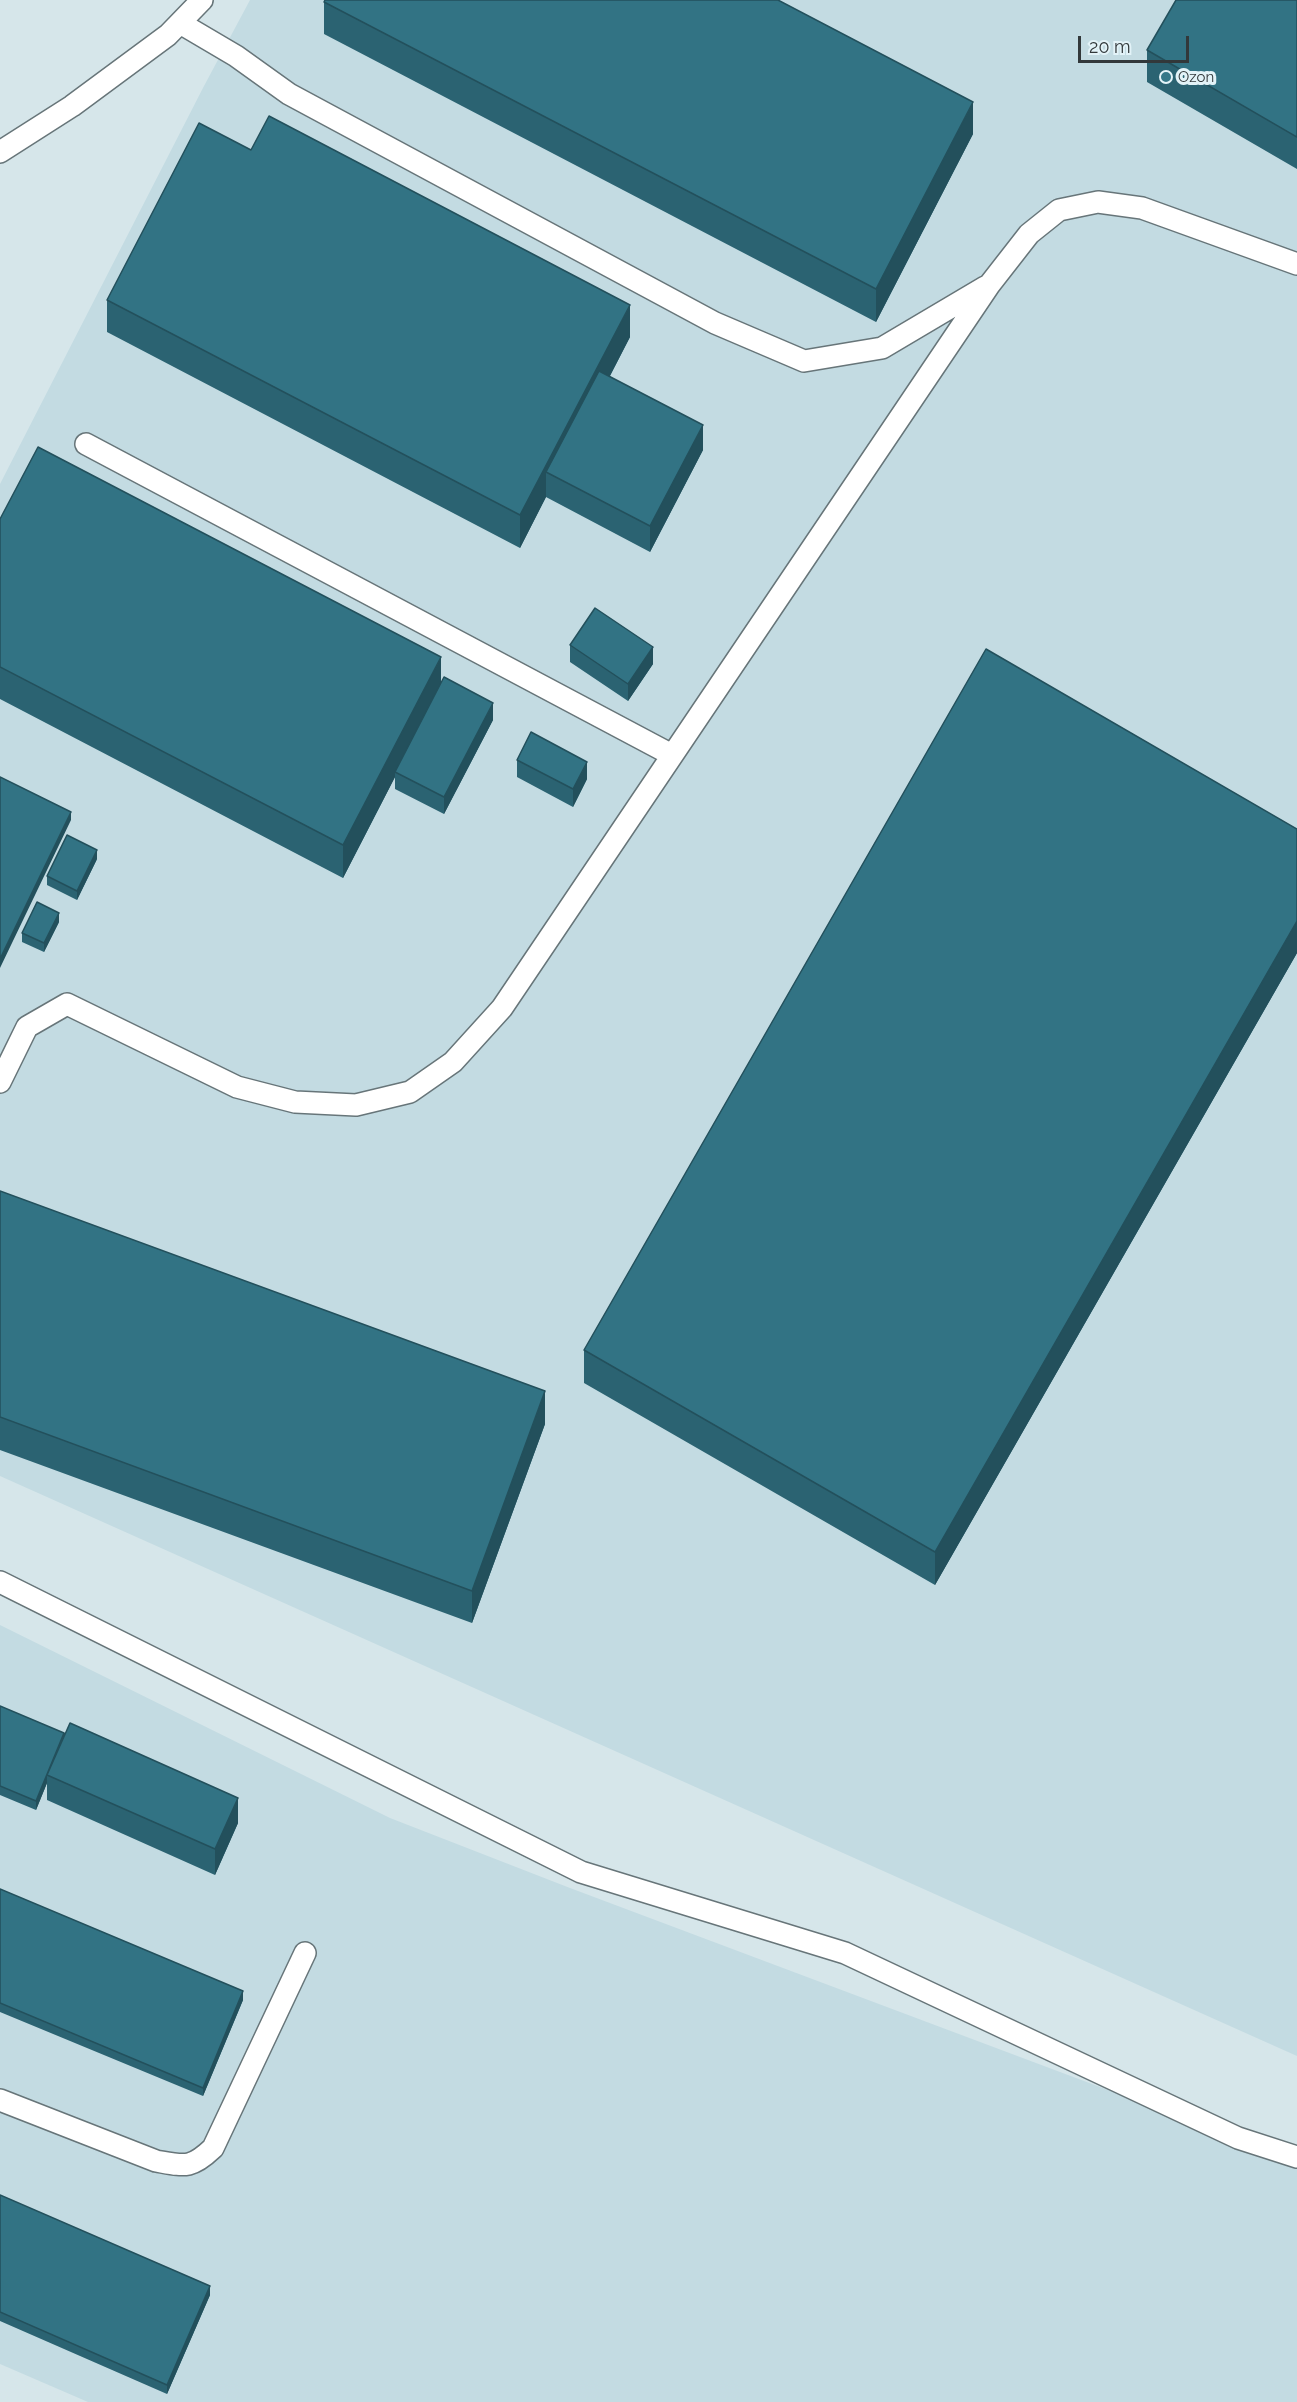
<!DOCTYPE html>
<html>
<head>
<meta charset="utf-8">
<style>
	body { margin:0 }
	#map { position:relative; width:1297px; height:2402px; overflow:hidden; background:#d6e6ea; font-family:Raleway,sans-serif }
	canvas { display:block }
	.scale { position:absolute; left:1078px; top:36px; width:111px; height:27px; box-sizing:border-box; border:3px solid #32383a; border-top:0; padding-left:8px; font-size:18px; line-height:21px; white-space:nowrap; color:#32383a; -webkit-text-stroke:4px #e3f3f8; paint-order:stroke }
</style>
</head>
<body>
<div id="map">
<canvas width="1297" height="2402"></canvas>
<div class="scale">20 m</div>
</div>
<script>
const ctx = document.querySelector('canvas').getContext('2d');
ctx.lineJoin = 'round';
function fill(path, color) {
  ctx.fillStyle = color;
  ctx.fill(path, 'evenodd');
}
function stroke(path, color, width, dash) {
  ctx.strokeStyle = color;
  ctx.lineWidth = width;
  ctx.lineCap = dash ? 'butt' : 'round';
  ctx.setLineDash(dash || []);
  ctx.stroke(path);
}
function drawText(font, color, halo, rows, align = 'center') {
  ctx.font = font + ' Raleway,sans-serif';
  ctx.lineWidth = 6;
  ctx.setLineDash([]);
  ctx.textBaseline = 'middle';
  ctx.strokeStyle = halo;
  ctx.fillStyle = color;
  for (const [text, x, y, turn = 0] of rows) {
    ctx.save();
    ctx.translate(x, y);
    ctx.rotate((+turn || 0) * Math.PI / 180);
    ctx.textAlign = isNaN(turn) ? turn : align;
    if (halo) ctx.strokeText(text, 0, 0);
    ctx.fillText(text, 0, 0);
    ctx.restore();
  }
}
fill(new Path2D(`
	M250,0H1273L1297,14V2056L0,1476V484L204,86Z
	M0,1625L390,1818L570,1888L1297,2161V2402H88L0,2364Z`), '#c3dbe2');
const service = new Path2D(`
	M180,23L236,56L289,94L715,323L804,361L882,348L985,287
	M0,152L72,106L168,35L202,0
	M86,444L672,755
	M0,1082L27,1027L67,1004L237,1087L295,1102L356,1105L410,1092L453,1062L502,1008L990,284L1029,234L1059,210L1098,202L1142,208L1297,264
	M0,1582L581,1872L845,1953L1238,2138L1297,2157
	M0,2100L156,2161C185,2166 191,2169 213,2148L305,1953`);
stroke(service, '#677579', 24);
stroke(service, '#fff', 21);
fill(new Path2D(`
	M1297,0V169L1147,82V50Z
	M324,2L973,134L876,322L324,34Z
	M251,150L630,337L610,376L703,450L650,552L546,497L520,548L107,332V300Z
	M0,519L441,683L493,720L444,814L395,789V777L343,878L0,699Z
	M570,645L653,664L628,701L570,662Z
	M517,760L587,779L573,807L517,777Z
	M1297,829V953L935,1585L584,1383V1350Z
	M97,859L77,900L47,885V876Z
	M59,922L44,952L22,942V933Z
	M0,1191L545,1424L472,1623L0,1450Z
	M0,1706L64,1737L238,1823L215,1875L47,1800V1783L36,1810L0,1795Z
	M0,1889L243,2000L203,2096L0,2012Z
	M0,2195L210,2295L167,2394L0,2321Z`), '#2b6372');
fill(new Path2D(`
	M973,102V134L876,322V289Z
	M630,305V337L557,478L546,472V497L520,548V515Z
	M703,425V450L650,552V526Z
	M653,647V664L628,701V684Z
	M441,657V689L395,772V777L343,878V845Z
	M493,703V720L444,814V797Z
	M587,762V779L573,807V789Z
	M71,812V820L0,968V959Z
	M97,850V859L77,900V891Z
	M59,913V922L44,952V943Z
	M1297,921V953L935,1585V1552Z
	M545,1391V1424L472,1623V1591Z
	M64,1733V1742L47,1775V1783L36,1810V1801Z
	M238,1798V1823L215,1875V1849Z
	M243,1991V2000L203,2096V2088Z
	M210,2286V2295L167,2394V2385Z`), '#23505c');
const building = new Path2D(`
	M325,0H778L973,102L876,289L324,2Z
	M1176,0H1297V137L1147,50Z
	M269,116L630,305L520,515L107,300L199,123L251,150Z
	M599,371L703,425L650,526L546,472Z
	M38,447L441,657L343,845L0,667V519Z
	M595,608L653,647L628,684L570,645Z
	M986,649L1297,829V921L935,1552L584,1350Z
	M444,677L493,703L444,797L395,772Z
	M531,732L587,762L573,789L517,760Z
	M0,777L71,812L0,959Z
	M67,835L97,850L77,891L47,876Z
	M37,902L59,913L44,943L22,933Z
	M0,1191L545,1391L472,1591L0,1417Z
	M0,1706L64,1733L36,1801L0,1786Z
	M70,1723L238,1798L215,1849L47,1775Z
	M0,1889L243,1991L203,2088L0,2003Z
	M0,2195L210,2286L167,2385L0,2312Z`);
fill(building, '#327384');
stroke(building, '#23505c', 1.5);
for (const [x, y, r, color] of [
	[1166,77,6,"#357889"]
]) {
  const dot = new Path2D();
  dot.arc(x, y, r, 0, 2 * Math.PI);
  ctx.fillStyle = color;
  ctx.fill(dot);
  stroke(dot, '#e3f3f8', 2);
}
drawText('15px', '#32383a', '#e3f3f8', [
	["Ozon",1178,77]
], 'left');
</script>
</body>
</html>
